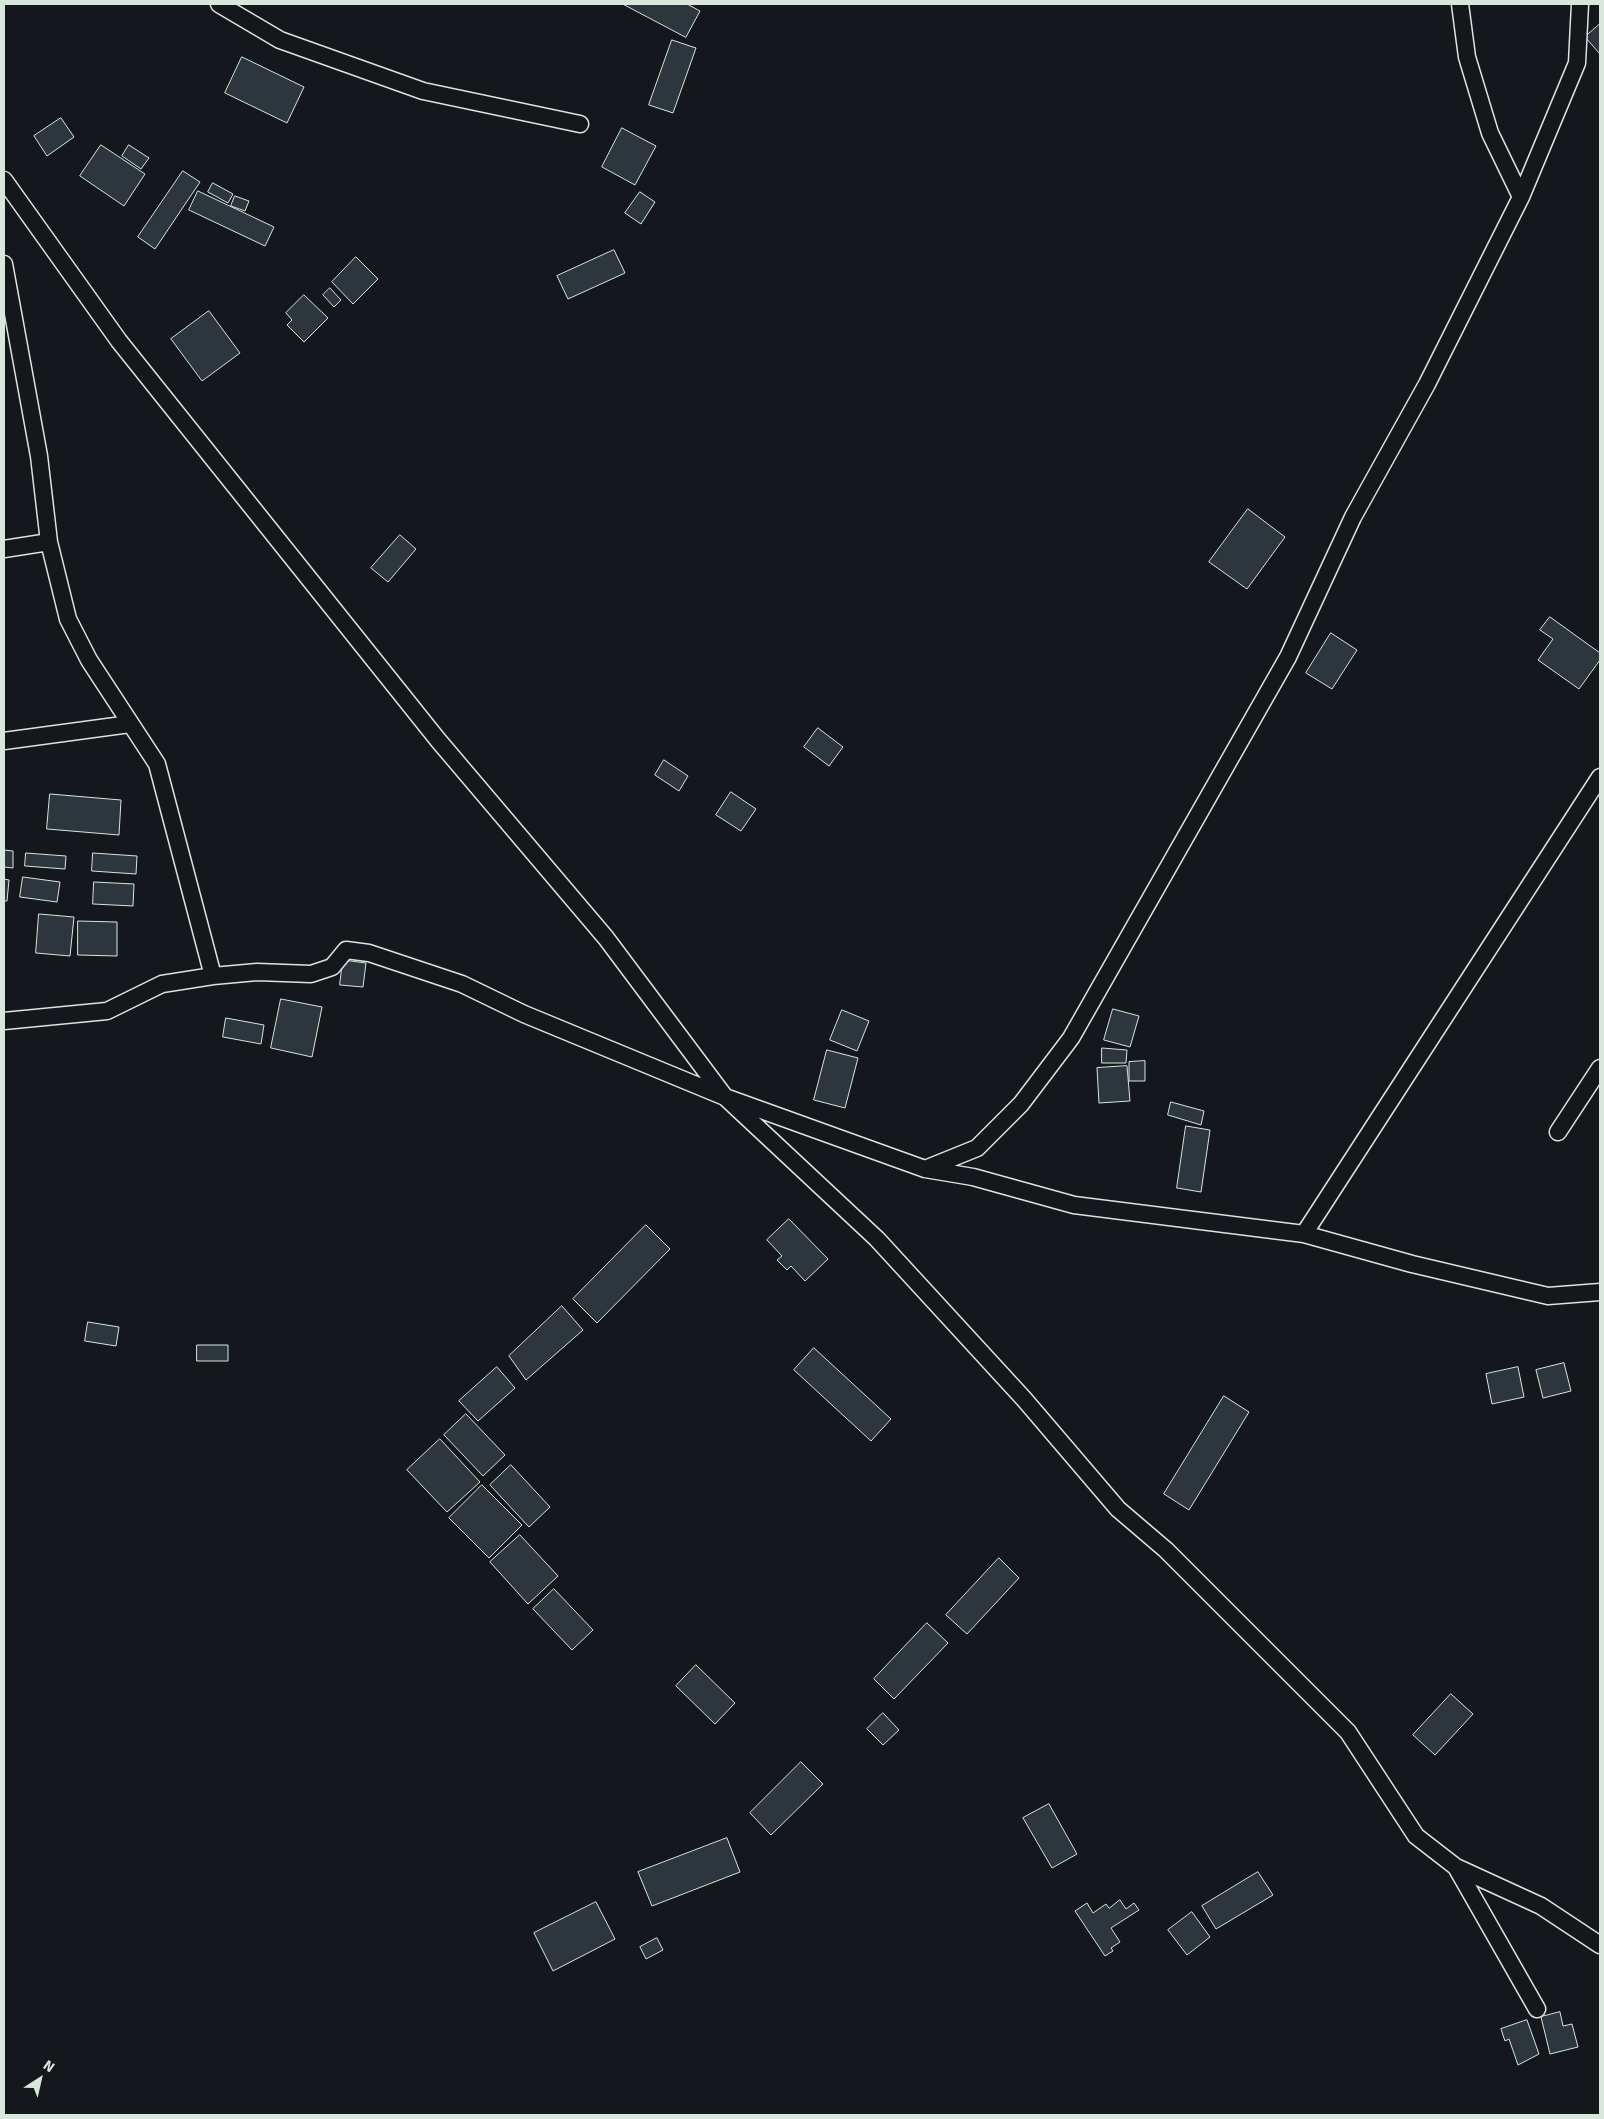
<!DOCTYPE html>
<html>
<head>
<meta charset="utf-8">
<style>
	body { margin:0 }
	#map { position:relative; width:1604px; height:2119px; overflow:hidden; background:#14181c; font-family:Signika,sans-serif }
	canvas { display:block }
	.frame { position:absolute; inset:0; border:5px solid #d8e6dc; pointer-events:none }
	.north { position:absolute; left:15px; top:2054px; width:50px; height:50px; -webkit-text-stroke:4px #14181c; paint-order:stroke; rotate:35deg; font-size:14px; font-weight:700; line-height:20px; text-align:center; color:#d8e6dc }
	.north::after { content:''; display:block; margin:auto; width:18px; height:22px; background:#d8e6dc; clip-path:polygon(50% 0,100% 100%,50% 72%,0 100%) }
</style>
</head>
<body>
<div id="map">
<canvas width="1604" height="2119"></canvas>
<div class="frame"></div>
<div class="north">N</div>
</div>
<script>
const ctx = document.querySelector('canvas').getContext('2d');
ctx.lineJoin = 'round';
function fill(path, color) {
  ctx.fillStyle = color;
  ctx.fill(path, 'evenodd');
}
function stroke(path, color, width, dash) {
  ctx.strokeStyle = color;
  ctx.lineWidth = width;
  ctx.lineCap = dash ? 'butt' : 'round';
  ctx.setLineDash(dash || []);
  ctx.stroke(path);
}
const building = new Path2D(`
	M623,4H687L700,11L686,37Z
	M1600,24V54L1585,37Z
	M672,40L696,48L673,113L649,105Z
	M242,57L304,87L287,123L225,93Z
	M61,118L74,137L47,156L34,136Z
	M622,128L656,146L635,185L602,167Z
	M101,145L145,174L124,206L80,176Z
	M129,145L149,158L141,169L122,156Z
	M183,171L200,182L155,249L138,237Z
	M213,183L233,194L228,203L208,192Z
	M198,191L274,227L265,246L189,210Z
	M640,192L655,202L641,224L625,213Z
	M235,196L249,201L245,211L231,206Z
	M614,250L625,273L568,299L557,276Z
	M356,257L378,279L353,304L332,282Z
	M330,288L341,300L334,307L323,295Z
	M304,295L328,318L304,342L287,325L292,320L286,313Z
	M209,311L240,353L202,381L171,339Z
	M1248,509L1285,537L1247,589L1209,562Z
	M400,535L416,549L388,582L371,568Z
	M1550,617L1600,653V660L1579,689L1538,660L1553,639L1540,630Z
	M1331,633L1357,650L1332,689L1306,673Z
	M818,728L843,747L829,766L804,747Z
	M664,760L688,776L679,791L655,775Z
	M731,792L756,809L741,831L716,815Z
	M50,794L121,800L119,835L47,829Z
	M4,850L13,851V868L4,867Z
	M26,853L66,856L65,869L25,866Z
	M93,853L137,856L136,874L92,871Z
	M23,877L60,882L57,902L20,897Z
	M4,879L9,880L7,901H4Z
	M94,882L134,884L133,906L93,904Z
	M39,914L74,917L70,956L36,953Z
	M78,921L117,922V956L78,955Z
	M343,960L366,963L363,987L340,985Z
	M281,999L322,1007L312,1057L271,1048Z
	M1113,1009L1139,1016L1130,1047L1104,1040Z
	M842,1010L869,1021L857,1051L830,1040Z
	M226,1018L264,1025L261,1044L223,1037Z
	M1102,1048L1127,1050L1126,1063H1102Z
	M827,1050L858,1058L845,1108L814,1100Z
	M1145,1061V1081H1129V1062Z
	M1127,1066L1130,1101L1099,1103L1097,1068Z
	M1171,1102L1204,1111L1201,1125L1168,1115Z
	M1186,1126L1210,1130L1201,1192L1177,1188Z
	M789,1219L828,1259L805,1281L791,1266L787,1270L777,1260L782,1256L767,1240Z
	M646,1225L670,1249L597,1323L573,1299Z
	M562,1306L583,1330L526,1380L509,1356Z
	M88,1322L119,1327L116,1346L85,1341Z
	M197,1345H228V1361H197Z
	M814,1348L891,1419L871,1441L794,1370Z
	M1564,1363L1571,1391L1543,1398L1536,1370Z
	M497,1367L515,1388L478,1421L459,1401Z
	M1518,1367L1524,1397L1492,1404L1486,1374Z
	M1224,1396L1249,1412L1189,1510L1164,1494Z
	M466,1414L505,1455L483,1476L444,1435Z
	M440,1439L480,1482L447,1512L407,1470Z
	M511,1465L550,1507L529,1527L490,1485Z
	M482,1485L522,1525L489,1558L449,1518Z
	M520,1535L558,1576L528,1604L490,1562Z
	M999,1558L1019,1578L967,1634L946,1615Z
	M554,1589L593,1630L572,1650L533,1609Z
	M927,1623L948,1643L894,1699L874,1679Z
	M696,1665L735,1703L715,1724L676,1686Z
	M1451,1694L1473,1714L1435,1755L1413,1735Z
	M883,1713L899,1730L883,1745L867,1729Z
	M801,1762L823,1784L771,1835L750,1813Z
	M1049,1804L1077,1854L1052,1868L1023,1818Z
	M727,1838L740,1872L652,1906L638,1872Z
	M1258,1872L1273,1895L1216,1929L1202,1906Z
	M1120,1900L1126,1909L1134,1903L1139,1910L1111,1928L1120,1942L1111,1948L1113,1951L1105,1956L1075,1911L1087,1903L1093,1913L1106,1904L1109,1908Z
	M596,1902L615,1939L553,1971L534,1933Z
	M1192,1912L1210,1937L1187,1955L1168,1930Z
	M657,1938L663,1950L646,1959L640,1947Z
	M1560,2012L1563,2026L1572,2024L1578,2047L1550,2054L1541,2017Z
	M1527,2020L1539,2054L1518,2065L1509,2039L1505,2041L1501,2029Z`);
fill(building, '#2c363c');
stroke(building, '#d8e6dc', 1);
const minor = new Path2D(`
	M219,4L280,40L423,91L580,124
	M1460,4L1467,57L1490,133L1521,197
	M4,180L119,341L438,740L606,938L725,1097L877,1239L1024,1399L1118,1509L1166,1550L1348,1732L1416,1836L1456,1867L1541,1906L1600,1945
	M4,264L39,456L49,542L68,619L89,660L157,764L213,976
	M4,549L49,542
	M4,741L130,724
	M4,1021L107,1011L162,984L213,976L257,972L311,974L332,967L346,950L369,953L462,984L524,1014L725,1097L925,1169L973,1177L1074,1205L1304,1234L1412,1264L1548,1296L1600,1292
	M1558,1132L1600,1068
	M925,1169L977,1148L1021,1104L1071,1038L1288,657L1353,517L1427,384L1521,197L1577,63L1580,4
	M1304,1234L1600,777
	M1456,1867L1537,2009`);
stroke(minor, '#d8e6dc', 19);
stroke(minor, '#14181c', 16);
</script>
</body>
</html>
